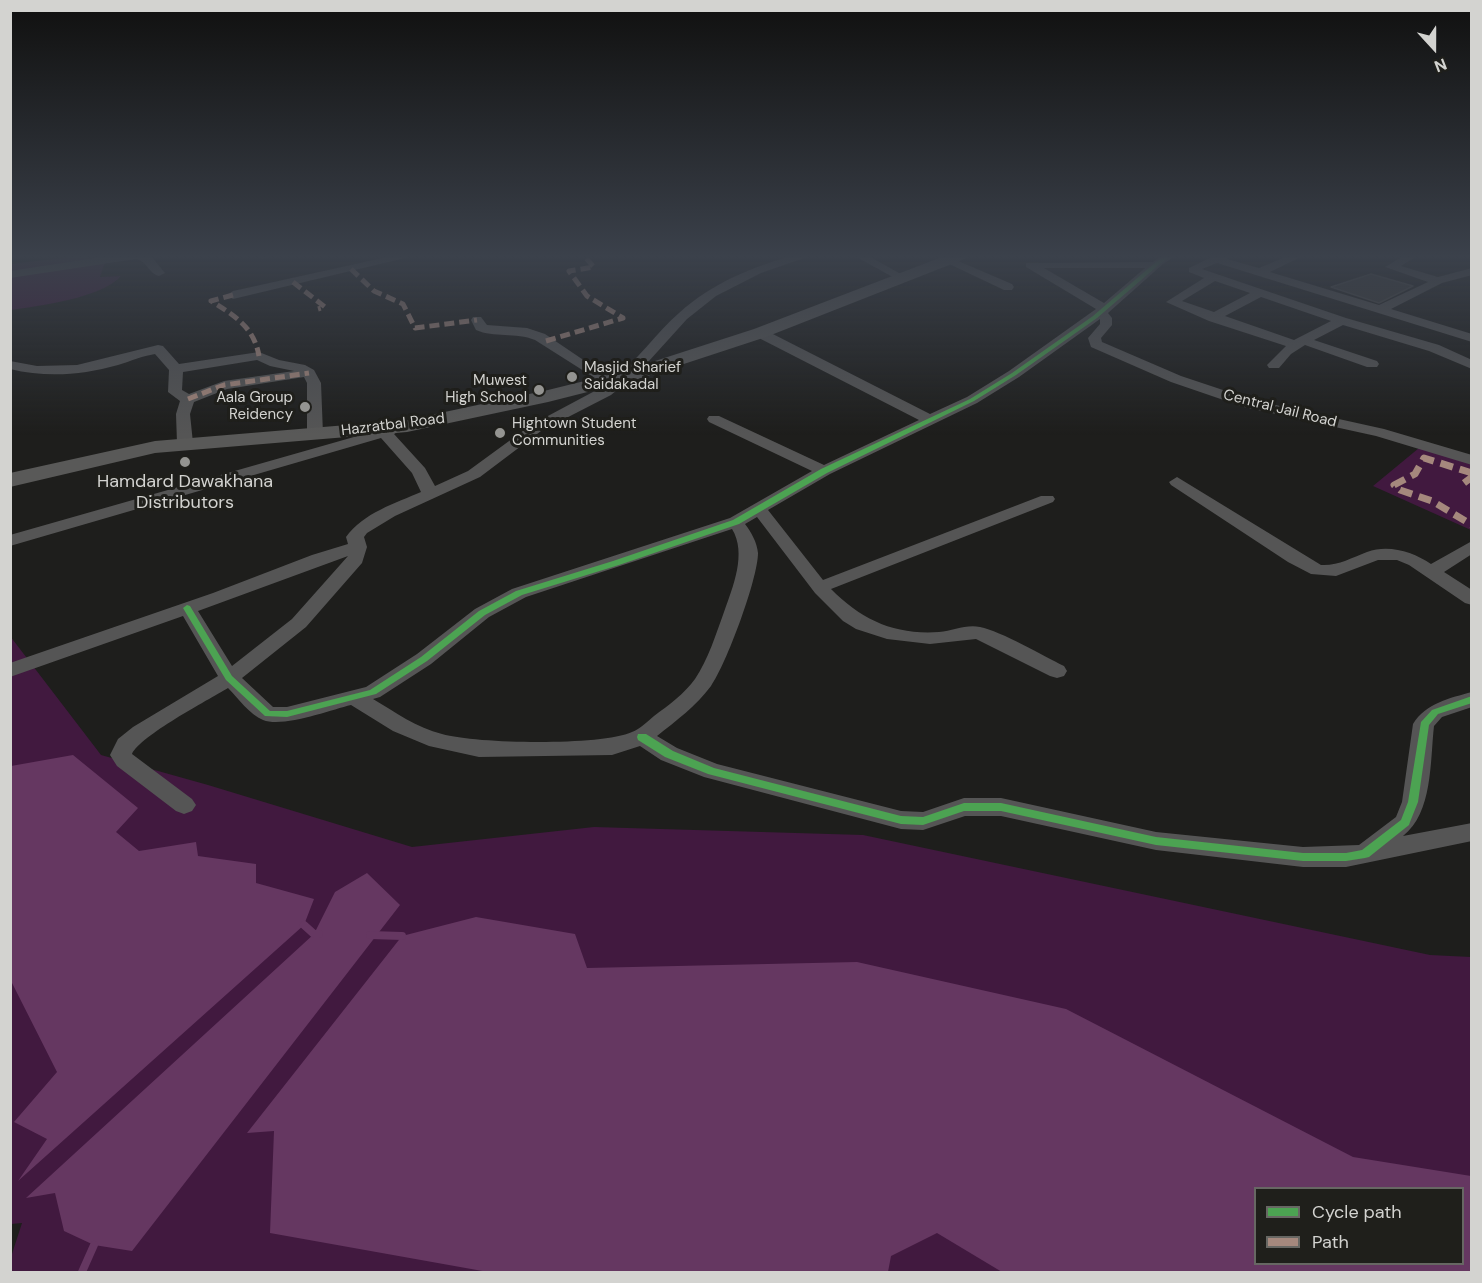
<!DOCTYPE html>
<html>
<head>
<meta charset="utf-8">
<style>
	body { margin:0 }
	#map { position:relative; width:1482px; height:1283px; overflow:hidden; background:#1e1e1c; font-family:"DM Sans",sans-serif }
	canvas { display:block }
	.frame { position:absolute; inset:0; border:12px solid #d3d3d0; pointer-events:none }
	.legend { position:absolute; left:1254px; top:1187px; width:210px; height:78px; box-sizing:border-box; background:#1f1f1b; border:2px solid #676763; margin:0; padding:8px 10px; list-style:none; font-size:18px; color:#d3d3d0 }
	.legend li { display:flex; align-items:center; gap:12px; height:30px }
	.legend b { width:30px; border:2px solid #676763 }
	.north { position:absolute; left:1404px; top:18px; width:60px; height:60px; -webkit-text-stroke:4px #1f1f1b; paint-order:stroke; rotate:159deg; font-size:16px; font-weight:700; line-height:24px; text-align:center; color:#d3d3d0 }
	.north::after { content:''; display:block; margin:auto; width:21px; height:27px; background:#d3d3d0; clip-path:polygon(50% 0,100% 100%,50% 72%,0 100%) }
</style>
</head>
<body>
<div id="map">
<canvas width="1482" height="1283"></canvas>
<div class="frame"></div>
<ul class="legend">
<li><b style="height:8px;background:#4ca352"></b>Cycle path</li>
<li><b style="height:8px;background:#a5887d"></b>Path</li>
</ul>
<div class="north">N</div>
</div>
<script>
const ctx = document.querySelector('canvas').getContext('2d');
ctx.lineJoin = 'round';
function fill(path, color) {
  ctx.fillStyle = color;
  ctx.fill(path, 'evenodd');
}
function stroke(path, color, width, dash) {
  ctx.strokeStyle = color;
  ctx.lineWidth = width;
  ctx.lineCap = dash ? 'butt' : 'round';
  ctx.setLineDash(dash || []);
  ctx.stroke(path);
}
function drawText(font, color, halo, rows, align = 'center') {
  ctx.font = font + ' "DM Sans",sans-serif';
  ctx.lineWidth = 6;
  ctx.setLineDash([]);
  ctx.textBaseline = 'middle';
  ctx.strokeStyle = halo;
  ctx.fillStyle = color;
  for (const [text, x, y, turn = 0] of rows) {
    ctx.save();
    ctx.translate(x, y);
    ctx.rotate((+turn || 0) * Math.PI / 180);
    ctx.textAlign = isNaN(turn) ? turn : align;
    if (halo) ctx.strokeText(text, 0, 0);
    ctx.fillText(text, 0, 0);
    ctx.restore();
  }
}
fill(new Path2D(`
	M72,257L106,259L100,277L121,276C102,298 39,306 11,310L10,264Z
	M1419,448L1468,461L1471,465V530L1373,486Z
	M10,636L101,755L208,785L412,847L594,827L863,835L1430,955L1471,957V1272H11V1257L22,1223L11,1224ZM1256,1188H1462V1264H1256Z`), '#41193f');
fill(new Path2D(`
	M73,755L138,808L116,832L139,851L196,842L198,856L256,864V883L314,899L304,925L18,1181L47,1139L14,1122L57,1072L11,981V766Z
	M367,873L400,905L132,1251L94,1245L64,1231L55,1193L26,1198L314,934L335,892Z
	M476,917L575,934L587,968L857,962L1066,1009L1353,1157L1471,1176V1272H1002L937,1233L891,1256L888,1272H488L270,1233L274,1131L247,1133L402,936ZM1256,1188H1462V1264H1256Z`), '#653761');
stroke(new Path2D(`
	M304,925L314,934H319
	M370,935L402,936
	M82,1272L94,1245`), '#653761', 8);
const building = new Path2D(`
	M1371,274L1413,286L1379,303L1331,287Z`);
fill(building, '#3a3a38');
stroke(building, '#4b4b49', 1.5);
fill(new Path2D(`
	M115,255L151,256L165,273L159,276C149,274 147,261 136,259L10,278V271Z
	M257,255H268L269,256L263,259Z
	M396,255H418L233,299L227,295L233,291Z
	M794,255H813L761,273L716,296L687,319L639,372L611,395L541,431L480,477L395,516L367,533L364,537L367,547L362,563L306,627L242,678L273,707H287L366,687L417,654L475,609L512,589L730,518L812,471L709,422L707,419L709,416H719L824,465L919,420L755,336L754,333L755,330H765L930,414L967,397L1009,371L1096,309L1026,267V263L1153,262L1163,255H1177L1163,264L1108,313L1112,318V325L1101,338L1102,342L1181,376L1253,400L1384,429L1472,455V465L1376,436L1244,407L1171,382L1091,347L1088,338L1100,324V319L1019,377L977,403L830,474L768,510L823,580L1041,496H1053L1055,499L1053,502L831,589C862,620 894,635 939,632C953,631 966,624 980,627C1001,631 1043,656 1064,666L1067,671L1064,676L1057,678L1050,676L976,639L930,644L887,639L856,629L843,621L815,593L757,517L745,524C751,532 757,542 758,553C758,579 726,665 711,686C696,706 676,721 657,736L677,748L717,764L901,811L923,812L964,798H1001L1156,832L1303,847L1359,845L1396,817L1402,802L1413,724C1426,703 1450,698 1472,692V707L1442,717L1434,726C1430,761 1433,813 1403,836L1472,823V841L1346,867H1303L1156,850L1001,816H965L923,830L901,829L704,777L661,760L640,746L612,755L479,757L429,746L393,731L351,705C330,710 283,728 263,720C250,715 238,698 228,688C208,700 140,736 132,754L192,799L196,805L192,811L184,814L176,811L117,766L110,755L118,739L133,727L218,676L183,616L10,677V663L213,593L312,555L348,544L346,537C363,513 396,503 421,492L412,473L381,438L10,546V535L396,425L403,429L394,434L425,468L435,486L468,471L531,425L606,385L535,340C516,332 494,338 476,330L471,320L473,317H481L487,325L527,328L545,334L613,380C638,360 655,334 679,313C712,283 752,267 794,255ZM1044,268H1145L1104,303ZM732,529C747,553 733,587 724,612C716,634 708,660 695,679C684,694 669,705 654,716C648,721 640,729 632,732C601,746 477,744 442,734C417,728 395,712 373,699L380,697L431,664L489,617L526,597ZM348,556L292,619L232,666L198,611Z
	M853,255H867L908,278L906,280H898Z
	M1216,255H1232L1227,259L1259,268L1290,255H1305L1270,272L1379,305L1428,282L1385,267L1405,255H1419L1401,266L1438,277L1472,268V275L1442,283L1391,309L1472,334V342L1217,263L1202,269L1346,318L1439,345L1472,360V369L1429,351L1343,325L1314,340L1377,361L1379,364L1377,367H1367L1305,345L1291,354L1279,368H1269L1267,365L1286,346L1209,321L1166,302L1204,278L1189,272V268ZM1215,281L1250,293L1214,312L1182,301ZM1261,297L1331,321L1294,340L1225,316Z
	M949,257L1012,284L1014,287L1012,290H1004L945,262V258Z
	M158,345L163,346L179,364L259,352L279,360L305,365L314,370L321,383L323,434L315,439L307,434V383L304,377L227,389L194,402L190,414L193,443L185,448L177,443L176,414L180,401L168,392L169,370L155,354C142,356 131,361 118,365C82,375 47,378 10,369V361L37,366L77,365ZM257,360L270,366L294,371L224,381L189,394L182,390L183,372Z
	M1177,477L1321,565C1338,566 1351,558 1367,552C1389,544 1413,552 1431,564L1472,541V554L1444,572L1472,590V605L1465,603L1409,565L1397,560H1378L1336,576L1311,574L1288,562L1171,485L1169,482Z`), '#555');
fill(new Path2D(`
	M947,255H970L967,258L766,337L635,380L548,402L407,432L155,453L10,487V473L155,441L407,420L548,390L621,372L754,329Z`), '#595958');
stroke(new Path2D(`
	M351,269L374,291L403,304L415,328L477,320
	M293,282L325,307L318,309
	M233,295L211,301C235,316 254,327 259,356
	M546,341L623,318L587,296L569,271L594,267L583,255
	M188,399L224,385L309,373`), '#a5887d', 5, [10, 5]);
stroke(new Path2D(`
	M1472,473L1424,458L1415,474L1394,485L1400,490L1432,501L1472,525
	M1464,483L1472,477`), '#a5887d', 7, [13, 7]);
fill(new Path2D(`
	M1168,255H1174L1161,263L1097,318L1016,375L974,401L827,473L739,524L619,565L522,595L485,615L427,661L376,694L287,717L265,716L226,680L183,608L187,605L190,606L232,676L270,711H287L370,690L421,657L479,611L516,591L613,561L733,520L821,469L970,399L1012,373L1093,316L1157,261Z
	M1472,696V703L1438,714L1429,725L1418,802L1410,822L1409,825L1369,857L1365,858L1346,861H1303L1156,845L1001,811H964L923,825L901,824L708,774L665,757L638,740L637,737L638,734H646L673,751L714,768L901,816L923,817L964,803H1001L1156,837L1303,853H1346L1362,850L1401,820L1408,802L1421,722L1432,710Z`), '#4ca352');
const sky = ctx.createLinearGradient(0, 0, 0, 435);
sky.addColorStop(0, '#10100f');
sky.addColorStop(0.59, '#3b414b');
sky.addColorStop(1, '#3b414b00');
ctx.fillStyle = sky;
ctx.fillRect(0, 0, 1482, 435);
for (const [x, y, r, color] of [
	[572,377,6,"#949491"],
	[539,390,6,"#949491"],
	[305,407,6,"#949491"],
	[500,433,6,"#949491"],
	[185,462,6,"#949491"]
]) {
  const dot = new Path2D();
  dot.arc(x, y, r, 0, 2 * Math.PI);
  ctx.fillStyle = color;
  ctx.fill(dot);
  stroke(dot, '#1f1f1b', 2);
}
drawText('15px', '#d3d3d0', '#1f1f1b', [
	["Masjid Sharief",584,368],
	["Saidakadal",584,385],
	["Muwest",527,381,"right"],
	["High School",527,398,"right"],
	["Aala Group",293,398,"right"],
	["Reidency",293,415,"right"],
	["Hightown Student",512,424],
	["Communities",512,441]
], 'left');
drawText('15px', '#d3d3d0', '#1f1f1b', [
	["Central Jail Road",1280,409,14],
	["Hazratbal Road",393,425,-7]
]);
drawText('18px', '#d3d3d0', '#1f1f1b', [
	["Hamdard Dawakhana",185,482],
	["Distributors",185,503]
]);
</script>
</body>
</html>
